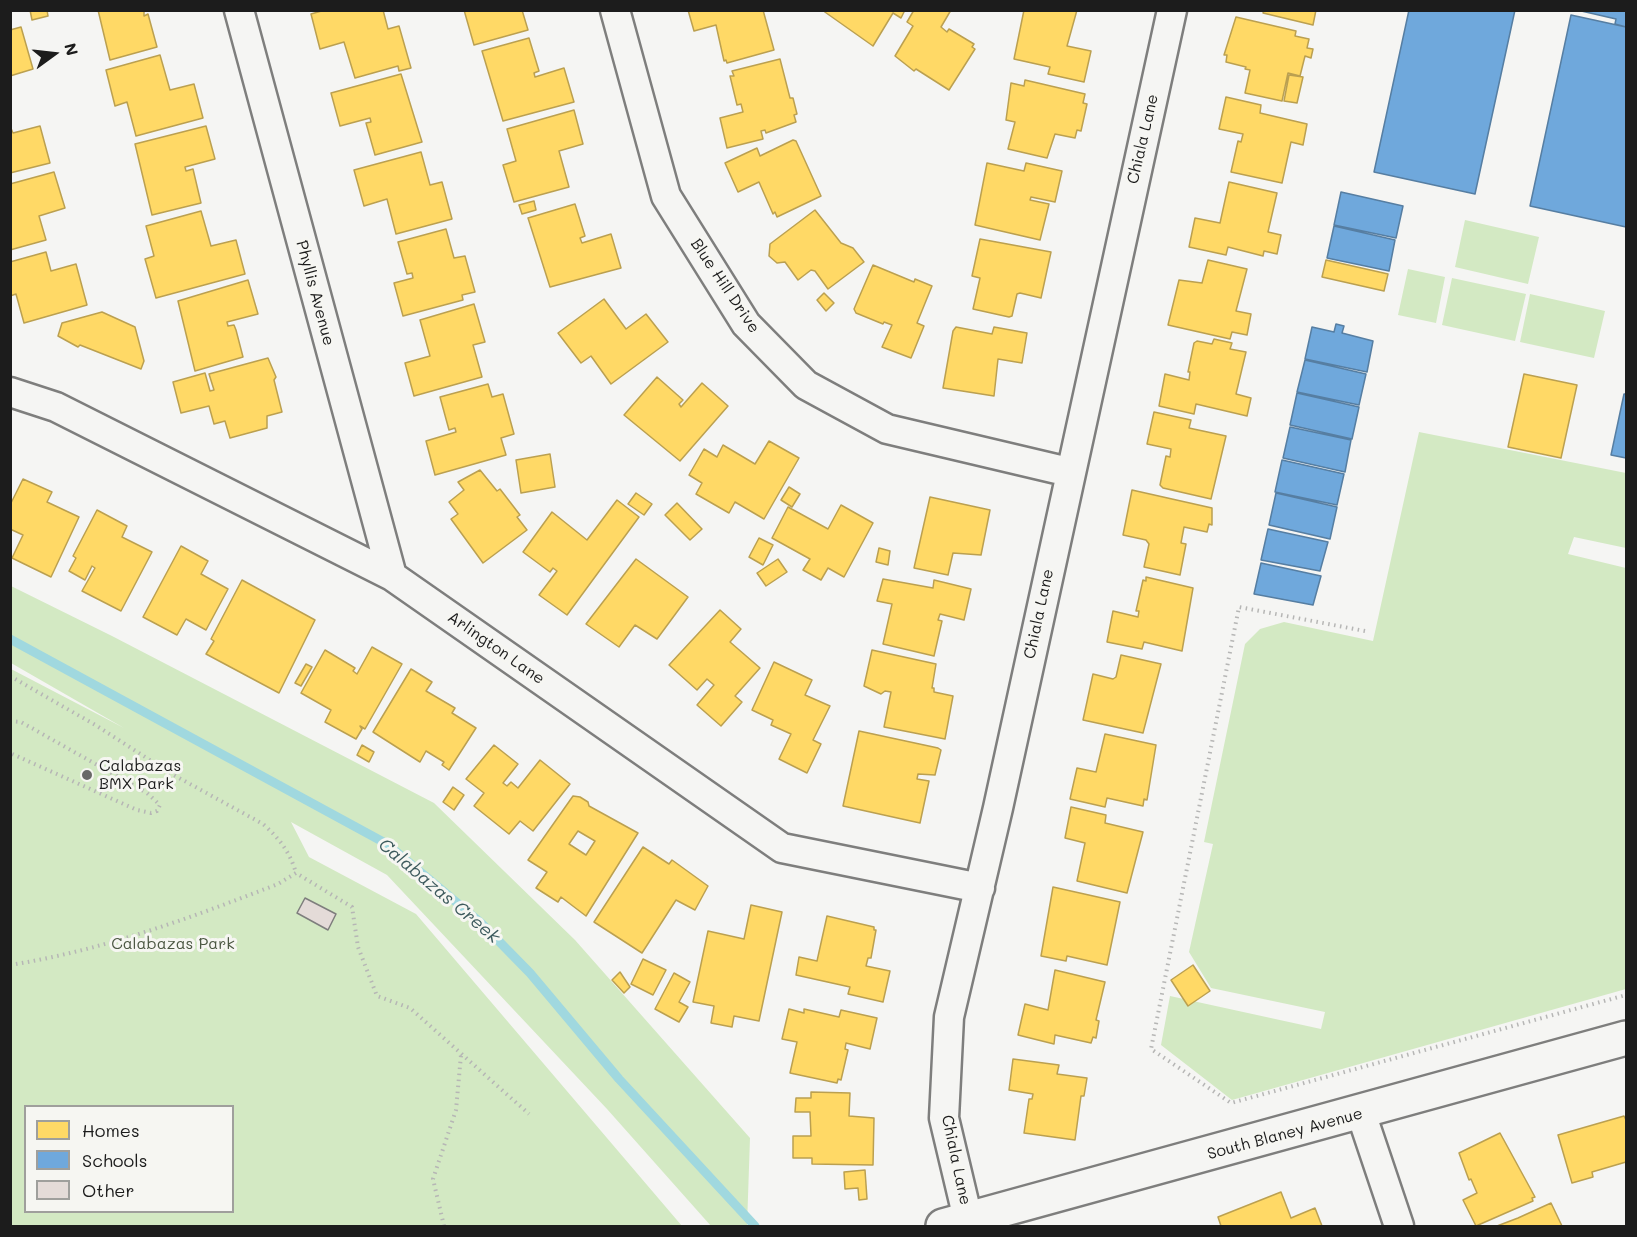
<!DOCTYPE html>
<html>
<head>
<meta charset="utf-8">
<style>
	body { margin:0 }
	#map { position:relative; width:1637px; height:1237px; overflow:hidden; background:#f5f5f3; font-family:Mali,sans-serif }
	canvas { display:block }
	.frame { position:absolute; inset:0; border:12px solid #1c1c1c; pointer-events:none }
	.legend { position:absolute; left:24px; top:1105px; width:210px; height:108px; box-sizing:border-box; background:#f6f6f2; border:2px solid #9f9f9c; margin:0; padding:8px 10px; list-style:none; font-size:18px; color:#1c1c1c }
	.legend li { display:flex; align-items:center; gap:12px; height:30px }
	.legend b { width:30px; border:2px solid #9f9f9c }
	.north { position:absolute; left:24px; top:24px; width:60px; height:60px; -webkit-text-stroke:4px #f6f6f2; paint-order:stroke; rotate:75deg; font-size:16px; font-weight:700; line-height:24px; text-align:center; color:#1c1c1c }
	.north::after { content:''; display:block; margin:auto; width:21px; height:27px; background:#1c1c1c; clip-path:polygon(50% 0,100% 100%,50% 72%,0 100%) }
</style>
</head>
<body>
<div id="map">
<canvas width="1637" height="1237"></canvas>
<div class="frame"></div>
<ul class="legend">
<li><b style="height:16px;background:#ffd966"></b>Homes</li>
<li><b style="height:16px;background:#6fa8dc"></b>Schools</li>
<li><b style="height:16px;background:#e4dbd8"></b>Other</li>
</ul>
<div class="north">N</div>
</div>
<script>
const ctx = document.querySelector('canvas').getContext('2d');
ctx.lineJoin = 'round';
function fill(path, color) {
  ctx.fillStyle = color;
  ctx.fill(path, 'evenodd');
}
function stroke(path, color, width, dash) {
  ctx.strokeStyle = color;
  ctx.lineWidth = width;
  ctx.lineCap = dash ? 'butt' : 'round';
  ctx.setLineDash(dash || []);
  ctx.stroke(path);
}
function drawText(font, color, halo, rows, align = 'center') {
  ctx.font = font + ' Mali,sans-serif';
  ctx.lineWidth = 6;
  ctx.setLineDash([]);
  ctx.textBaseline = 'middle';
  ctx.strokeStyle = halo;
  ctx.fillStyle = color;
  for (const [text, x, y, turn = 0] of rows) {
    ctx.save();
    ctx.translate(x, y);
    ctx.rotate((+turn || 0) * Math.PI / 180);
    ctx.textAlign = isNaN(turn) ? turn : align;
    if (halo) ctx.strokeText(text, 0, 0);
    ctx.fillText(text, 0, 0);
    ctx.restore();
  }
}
fill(new Path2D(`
	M1465,220L1539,237L1528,284L1455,267Z
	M1408,269L1445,277L1436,323L1398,315Z
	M1452,278L1526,294L1515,341L1442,325Z
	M1530,294L1605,311L1594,358L1520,342Z
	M1419,432L1626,473V548L1574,537L1568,554L1626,568V989L1232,1100L1161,1045L1170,996L1321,1029L1325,1012L1211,988L1189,952L1213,844L1204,842L1245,644L1260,629L1284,622L1373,641Z
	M11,586L112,636L434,803L575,940L750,1138L747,1226H711L607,1109L387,875L291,822L309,857L416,914L682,1226H11V669L124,728L11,663ZM26,1106H232V1212H26Z`), '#d3e9c3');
const homes = new Path2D(`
	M30,10H47L48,16L32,20Z
	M98,10H144V16L148,14L157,47L110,60Z
	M325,10H383L388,29L399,26L411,68L399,71L398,66L355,78L344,42L320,49L311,14Z
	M464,10H522L528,30L474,45Z
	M688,10H763L774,50L727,63L726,60L724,61L716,25L694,31Z
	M822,10H905L901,18L893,13L873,46Z
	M914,10H951L941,27L947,32L949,29L974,44L972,47L975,49L949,90L916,69L914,71L895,56L913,26L907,22Z
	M1024,10H1077L1067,46L1091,51L1084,82L1048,74L1050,67L1014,59Z
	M1264,10H1316L1313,25L1263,13Z
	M1236,17L1296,31L1295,36L1309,39L1307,48L1313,49L1311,58L1305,56L1300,76L1288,73L1282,101L1245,93L1250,70L1245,69L1246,67L1226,62L1227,55H1224Z
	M21,27L33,69L10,76V30Z
	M529,38L539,71L534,73L535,77L564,68L574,102L503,121L482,51Z
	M160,55L170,90L194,84L203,118L136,136L127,102L115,106L106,70Z
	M780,59L790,98H793L797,114L794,115L796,122L766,133L765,130L761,131L763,139L727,148L720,118L743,112L741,104L737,105L730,76H734L732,71Z
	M401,74L422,142L375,155L366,123L371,122L370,118L340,126L331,93Z
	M1289,75L1303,77L1297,103L1284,101Z
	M1025,80L1085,94L1083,103L1087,104L1081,131L1077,130L1075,138L1055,134L1047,158L1008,149L1015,122L1006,120L1011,83L1024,86Z
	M1226,97L1261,105L1260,113L1307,124L1303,145L1291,142L1282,183L1231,172L1238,141L1241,142L1243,134L1219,129Z
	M574,110L583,144L559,151L569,187L514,202L503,165L516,161L507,129Z
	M10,126L13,133L40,126L50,163L10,173Z
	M206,126L215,159L185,167L186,171L193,169L201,203L152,215L135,144Z
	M793,140L796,141L821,196L777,217L775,212L773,214L759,182L738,192L725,163L757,148L760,156Z
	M421,152L430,185L442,182L452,219L396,234L387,199L364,206L354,170Z
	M987,163L1024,171L1026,163L1062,171L1055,202L1031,197L1030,200L1049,204L1040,240L975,225Z
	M54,172L65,208L39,216L46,240L10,250V184Z
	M1229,182L1277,193L1268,232L1281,235L1277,254L1264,251L1263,256L1228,247L1226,255L1189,247L1195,218L1220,223Z
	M534,201L536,210L522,214L519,205Z
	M575,204L585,236L580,238L582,243L611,234L621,268L550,287L528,218Z
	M815,210L841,243L853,248L864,262L828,289L815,271L811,270L798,280L785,262L777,263L769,256L770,244Z
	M201,211L211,246L236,240L245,274L156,298L145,259L154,256L146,226Z
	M446,229L454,258L465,256L475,292L462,295L463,300L403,316L394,283L413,278L412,273L407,274L398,242Z
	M980,239L1051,252L1041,298L1020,293L1017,294L1012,316L1009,317L973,309L980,278L972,276Z
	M46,252L51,271L76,264L87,305L24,323L16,294L10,296V262Z
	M1208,260L1247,269L1236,311L1251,314L1247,335L1232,332L1230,339L1168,325L1179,280L1202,283Z
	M1326,260L1388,274L1384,291L1322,277Z
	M873,265L914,282L915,279L932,286L917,323L924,326L911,358L882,347L892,325L884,322L883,324L856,313L854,309Z
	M248,280L258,314L227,322L228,326L234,325L236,330L243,357L195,371L178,301Z
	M824,293L834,303L826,311L817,300Z
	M604,299L626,329L646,314L668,342L611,384L591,356L581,363L558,333Z
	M474,304L485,342L473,345L482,377L414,396L405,363L430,356L420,320Z
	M102,312L135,327L144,361L141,369L80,345L78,347L58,336L62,323Z
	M956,327L992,334L994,327L1027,333L1022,363L998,359L994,396L943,388L953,331Z
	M1214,339L1232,343L1230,349L1246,352L1236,394L1251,398L1247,416L1196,404L1194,414L1159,406L1165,374L1189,380L1190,372H1188L1194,343L1197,341L1212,344Z
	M268,358L276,377L274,380L282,412L267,416V428L230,438L225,421L214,424L209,406L181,413L173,382L205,373L210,391L214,390L209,374Z
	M1524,374L1577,385L1561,458L1508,447Z
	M657,377L683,400L679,404L681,407L702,383L728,406L680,461L624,415Z
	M488,384L492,397L503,394L514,434L501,438L506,455L435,475L426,441L456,432L455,428L449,430L440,397Z
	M1154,412L1191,420L1189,428L1226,436L1211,499L1163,488L1160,485L1166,456L1170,457L1171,449L1147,444Z
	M769,441L799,458L764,519L735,502L729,513L696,494L702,483L689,475L704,449L717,457L723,445L755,464Z
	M550,454L555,487L521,493L516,460Z
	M480,470L497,491L500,489L520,515L517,517L527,530L483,563L451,519L458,514L449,502L464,490L458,482Z
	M23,479L52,492L47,502L79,517L51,577L12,558L23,535L10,529V505Z
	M789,487L800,494L792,507L781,500Z
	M1132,490L1212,508V525L1209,524L1207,532L1184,527L1181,543L1186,544L1180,575L1144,567L1149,544L1146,540L1123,535Z
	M636,493L652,504L644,515L628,504Z
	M930,497L990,510L981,555L953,553L948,575L914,568Z
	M617,500L639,517L567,615L539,595L557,571L553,568L550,572L523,552L552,512L587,540Z
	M677,503L702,529L690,540L665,515Z
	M841,505L873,523L844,577L828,568L821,580L803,570L810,559L772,538L788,507L828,529Z
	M97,510L127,526L122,537L152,552L121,611L82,591L95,568L92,566L85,580L69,571L76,558L73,556Z
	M759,538L773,545L763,565L749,557Z
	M181,546L208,561L201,574L228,589L206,630L186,619L177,635L143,617Z
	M879,548L890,551L888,565L876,562Z
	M636,559L688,597L657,639L635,625L619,647L586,624Z
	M778,559L787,572L766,586L757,573Z
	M1146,577L1193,588L1182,651L1144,642L1142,649L1107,642L1113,611L1138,617L1139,611H1136L1143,580L1146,581Z
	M883,579L933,588L934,580L971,589L964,620L940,614L938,620L942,621L934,656L883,644L892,604L877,601Z
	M242,580L315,620L279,693L206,654L214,641L211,639Z
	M720,610L741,629L730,642L760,668L735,696L742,702L721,726L697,705L714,685L707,679L697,690L669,665Z
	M372,647L402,664L365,729L360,726L362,729L356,739L325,722L331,710L301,693L325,650L355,668L353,671L357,674Z
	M872,650L936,664L932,688H934V692L953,696L945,739L884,727L891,692L885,691L881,694L864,686Z
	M1121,655L1161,664L1143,733L1083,720L1093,674L1113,679L1116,677Z
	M774,662L812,680L805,695L830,706L813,740L821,744L807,773L779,759L791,734L771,725L773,720L752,710Z
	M306,664L312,667L301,686L295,683Z
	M411,669L432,682L426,691L455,708L452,713L476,728L449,770L442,765L444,762L426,751L420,762L373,732Z
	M859,731L938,748L941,750L935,775L918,774L917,779L929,781L920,823L843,806Z
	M1105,734L1156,745L1147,800L1144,799L1143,806L1107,798L1105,807L1070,799L1077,768L1096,772Z
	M362,745L374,752L369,762L357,755Z
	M494,745L518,764L503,783L507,786L511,782L518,788L540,760L570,784L533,831L520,821L509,834L474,806L484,793L466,779Z
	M453,787L464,795L454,810L443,802Z
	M573,796L580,797L588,802L589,806L638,833L586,916L561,897L558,902L536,888L547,872L528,860ZM578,831L595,841L586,855L569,844Z
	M1071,807L1106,815L1105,823L1143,832L1127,893L1077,881L1085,843L1065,838Z
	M643,847L669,864L672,860L708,886L695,910L676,900L642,953L594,922Z
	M1053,887L1120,902L1107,965L1067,956L1066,961L1041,956Z
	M751,905L782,912L759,1021L734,1016L732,1027L711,1023L714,1006L693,1002L708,931L744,939Z
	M827,916L874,927V930H876L871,958H868L866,966L890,971L883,1002L848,994L850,987L796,975L799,957L817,961Z
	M643,959L666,970L653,995L631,984Z
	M1193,965L1210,991L1188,1006L1171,980Z
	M1055,970L1105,982L1096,1020L1099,1021L1096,1038L1093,1037L1091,1043L1055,1035L1054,1044L1018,1035L1025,1004L1048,1010Z
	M620,972L630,987L624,993L612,980Z
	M674,973L690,982L679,1002L688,1007L679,1022L655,1009Z
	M789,1009L804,1013V1009L839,1017L841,1010L877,1018L870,1049L846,1043L845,1049L848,1050L841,1080L838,1079L837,1083L790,1073L797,1042L782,1039Z
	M1013,1059L1059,1065L1057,1074L1087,1078L1084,1096H1081L1075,1140L1024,1133L1029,1099H1032L1033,1094L1009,1090Z
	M811,1092L850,1093L849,1116L874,1118L873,1165L812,1164V1158H793V1136H811L810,1112H795L796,1098H811Z
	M1624,1116L1626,1120V1162L1592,1172L1593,1177L1572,1183L1558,1135Z
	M1500,1133L1535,1197L1532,1198L1533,1201L1476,1226L1463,1200L1477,1193L1471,1179L1469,1180L1459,1153Z
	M865,1170L867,1199L859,1200L858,1188L845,1189L844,1172Z
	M1281,1192L1291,1218L1315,1208L1322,1226H1221L1218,1217Z
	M1551,1203L1562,1226H1497L1518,1218Z`);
fill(homes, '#ffd966');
stroke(homes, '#bba050', 1.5);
const schools = new Path2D(`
	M1409,10H1515L1475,194L1374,172Z
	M1577,10H1626V27L1615,24L1616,19Z
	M1571,15L1626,27V227L1530,206Z
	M1341,192L1403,206L1396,238L1334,225Z
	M1334,226L1395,240L1389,271L1327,258Z
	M1336,324L1344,326L1342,333L1373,341L1367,372L1305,359L1312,327L1334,332Z
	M1305,360L1366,374L1359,405L1297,392Z
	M1297,393L1359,407L1352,439L1290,425Z
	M1624,394H1626V458L1611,455Z
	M1290,427L1351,440L1345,472L1283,458Z
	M1282,460L1344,474L1337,505L1275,492Z
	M1276,493L1337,507L1330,539L1269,525Z
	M1268,529L1328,542L1320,571L1261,560Z
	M1261,563L1321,576L1313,605L1254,594Z`);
fill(schools, '#6fa8dc');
stroke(schools, '#567ea2', 1.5);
stroke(new Path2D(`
	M10,639L387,844L481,923L530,973L619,1079L755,1226`), '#a0d8df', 9);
const building = new Path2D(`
	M305,898L336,914L328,930L297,913Z`);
fill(building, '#e4dbd8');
stroke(building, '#7e7e7d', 1.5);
const street = new Path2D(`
	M239,10L392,576
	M615,10L666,196L746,324L806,385L887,429L1069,472
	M10,392L56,407L392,576L782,848L980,888
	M1361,1113L1399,1226
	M968,1219L944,1118L949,1017L998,808L1172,10`);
const secondary = new Path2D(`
	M943,1226L1626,1038`);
stroke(street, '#7e7e7d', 33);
stroke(secondary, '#7e7e7d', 38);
stroke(new Path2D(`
	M1365,631L1239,607L1151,1049L1231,1103L1626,995
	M10,676L97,726L170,773L263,824C279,838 290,852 296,873
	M10,721L21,722L147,793L160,805L157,811L151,813L137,810L10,753
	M10,965C104,950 190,918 278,884L296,873L352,907L358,947L377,996L410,1008L529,1114
	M444,1226L433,1179L456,1110L461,1055`), '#b6b6b5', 4, [1.5, 4.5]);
stroke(street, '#f5f5f3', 28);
stroke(secondary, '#f5f5f3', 33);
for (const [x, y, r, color] of [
	[87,775,6,"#686867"]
]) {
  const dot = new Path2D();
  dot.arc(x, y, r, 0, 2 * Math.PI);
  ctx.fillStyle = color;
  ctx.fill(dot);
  stroke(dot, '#f6f6f2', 2);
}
drawText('16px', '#1c1c1c', '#f6f6f2', [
	["Chiala Lane",1143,139,-77],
	["Blue Hill Drive",725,286,56],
	["Phyllis Avenue",315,293,75],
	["Chiala Lane",1039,614,-78],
	["Arlington Lane",496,648,35],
	["South Blaney Avenue",1285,1134,-15],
	["Chiala Lane",956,1160,78]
]);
drawText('16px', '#1c1c1c', '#f6f6f2', [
	["Calabazas",99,766],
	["BMX Park",99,784]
], 'left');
drawText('16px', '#4b5742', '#f6f6f2', [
	["Calabazas Park",173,944]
]);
drawText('italic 18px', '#3d5a5d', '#f6f6f2', [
	["Calabazas Creek",439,891,40]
]);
</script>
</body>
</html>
